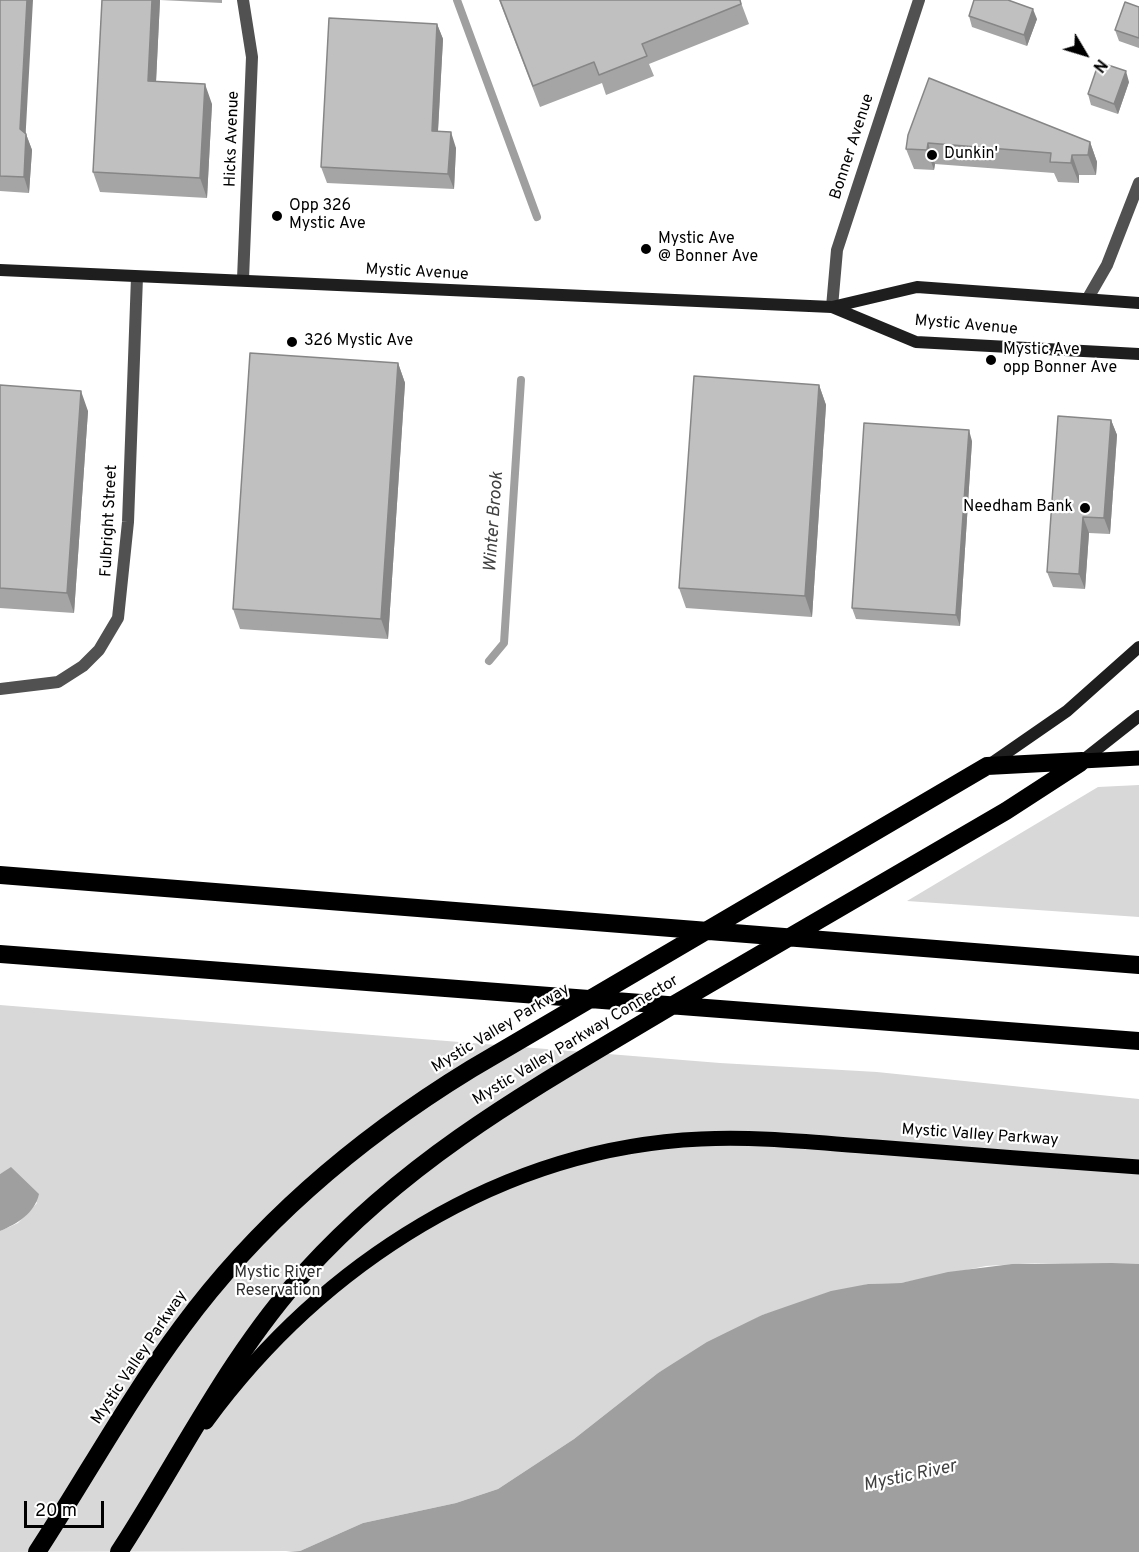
<!DOCTYPE html>
<html>
<head>
<meta charset="utf-8">
<style>
	body { margin:0 }
	#map { position:relative; width:1139px; height:1552px; overflow:hidden; background:#fff; font-family:Overpass,sans-serif }
	canvas { display:block }
	.north { position:absolute; left:1055px; top:24px; width:60px; height:60px; -webkit-text-stroke:4px #fff; paint-order:stroke; rotate:128deg; font-size:16px; font-weight:700; line-height:24px; text-align:center; color:#000 }
	.north::after { content:''; display:block; margin:auto; width:21px; height:27px; background:#000; clip-path:polygon(50% 0,100% 100%,50% 72%,0 100%) }
	.scale { position:absolute; left:24px; top:1501px; width:80px; height:27px; box-sizing:border-box; border:3px solid #000; border-top:0; padding-left:8px; font-size:18px; line-height:21px; white-space:nowrap; color:#000; -webkit-text-stroke:4px #fff; paint-order:stroke }
</style>
</head>
<body>
<div id="map">
<canvas width="1139" height="1552"></canvas>
<div class="north">N</div>
<div class="scale">20 m</div>
</div>
<script>
const ctx = document.querySelector('canvas').getContext('2d');
ctx.lineJoin = 'round';
function fill(path, color) {
  ctx.fillStyle = color;
  ctx.fill(path, 'evenodd');
}
function stroke(path, color, width, dash) {
  ctx.strokeStyle = color;
  ctx.lineWidth = width;
  ctx.lineCap = dash ? 'butt' : 'round';
  ctx.setLineDash(dash || []);
  ctx.stroke(path);
}
function drawText(font, color, halo, rows, align = 'center') {
  ctx.font = font + ' Overpass,sans-serif';
  ctx.lineWidth = 4.5;
  ctx.setLineDash([]);
  ctx.textBaseline = 'middle';
  ctx.strokeStyle = halo;
  ctx.fillStyle = color;
  for (const [text, x, y, turn = 0] of rows) {
    ctx.save();
    ctx.translate(x, y);
    ctx.rotate((+turn || 0) * Math.PI / 180);
    ctx.textAlign = isNaN(turn) ? turn : align;
    if (halo) ctx.strokeText(text, 0, 0);
    ctx.fillText(text, 0, 0);
    ctx.restore();
  }
}
fill(new Path2D(`
	M1139,785V917L907,901L1098,787Z
	M0,1005L720,1063L877,1072L1139,1099V1264L1035,1263L986,1266L901,1283L868,1284L762,1315L658,1373L574,1439L498,1489L456,1503L363,1523L300,1551L0,1552V1231L18,1223L37,1203L11,1168L0,1174Z`), '#d8d8d8');
fill(new Path2D(`
	M11,1167L39,1194C35,1213 17,1224 0,1231V1174Z
	M1112,1263L1139,1264V1552H286L300,1551L363,1523L456,1503L498,1489L574,1439L658,1373L707,1342L762,1315L831,1291L868,1284L901,1283L948,1272L1012,1264Z`), '#9f9f9f');
stroke(new Path2D(`
	M457,0L537,217
	M489,661L504,643L521,380`), '#9f9f9f', 8);
stroke(new Path2D(`
	M243,279L252,57L243,0
	M1088,298L1107,265L1139,183
	M832,307L837,250L919,0
	M0,689L58,682L83,666L99,650L118,618L128,522L137,277`), '#515151', 12);
stroke(new Path2D(`
	M0,270L832,307L917,287L1139,303
	M832,307L916,342L1139,354
	M1082,761L1139,716
	M989,765L1067,711L1139,647`), '#1e1e1e', 12);
stroke(new Path2D(`
	M1082,761L1139,758
	M206,1422C322,1264 501,1148 701,1139C759,1136 818,1143 876,1147C964,1154 1051,1161 1139,1167`), '#000', 15);
stroke(new Path2D(`
	M0,875L1139,965
	M0,954L1139,1041
	M37,1552C86,1477 129,1398 182,1327C260,1221 360,1137 471,1069L987,766L1082,761
	M119,1552C180,1458 230,1354 306,1271C413,1154 534,1088 668,1008C781,942 893,877 1006,811L1080,763`), '#000', 18);
fill(new Path2D(`
	M0,0L26,134L32,150L29,193L0,191Z
	M102,0H222V3L160,0L156,82L212,104L207,198L100,192L93,172Z
	M499,0H740L749,24L649,64L654,76L606,95L602,83L540,107Z
	M1139,7V48L1119,41L1115,30Z
	M969,16L1037,19L1027,46L972,27Z
	M437,24L443,39L438,132L456,148L454,189L327,183L321,167Z
	M1129,82L1118,114L1091,105L1088,94Z
	M908,135L1090,142L1097,162L1096,175H1079V183L1058,182L1054,173L935,164L934,170L914,169L906,149Z
	M398,363L405,383L388,639L240,629L233,609Z
	M0,385L88,411L74,613L0,608Z
	M819,385L826,405L812,617L686,608L679,588Z
	M1111,420L1117,435L1110,534L1089,533L1085,589L1053,587L1047,572Z
	M972,441L960,626L856,619L852,608Z`), '#a5a5a5');
fill(new Path2D(`
	M27,0H33L25,145L20,129Z
	M152,0H160L155,102L148,81Z
	M1033,9L1037,19L1027,46L1024,35Z
	M437,24L443,39L437,147L432,131Z
	M1126,71L1129,82L1118,114L1114,104Z
	M205,84L212,104L207,198L200,178Z
	M451,132L456,148L454,189L448,174Z
	M26,134L32,150L29,193L24,177Z
	M1090,142L1097,162L1096,175L1088,155Z
	M928,143L935,164L934,170L927,150Z
	M1072,155L1079,175V183L1071,163Z
	M398,363L405,383L388,639L381,619Z
	M819,385L826,405L812,617L805,596Z
	M81,391L88,411L74,613L67,593Z
	M1111,420L1117,435L1110,534L1104,518Z
	M969,430L972,441L960,626L956,615Z
	M1083,517L1089,533L1085,589L1079,574Z`), '#868686');
const building = new Path2D(`
	M0,0H27L20,129L26,134L24,177L0,176Z
	M102,0H152L148,81L205,84L200,178L93,172Z
	M500,0H740L741,4L642,44L647,56L599,75L594,62L533,86Z
	M974,0H1008L1033,9L1024,35L969,16Z
	M1125,2L1139,7V38L1115,30Z
	M329,18L437,24L432,131L451,132L448,174L321,167Z
	M1099,62L1126,71L1114,104L1088,94Z
	M929,78L1090,142L1088,155H1072L1071,163L1050,162L1051,153L928,143L927,150L906,149L908,135Z
	M250,353L398,363L381,619L233,609Z
	M694,376L819,385L805,596L679,588Z
	M0,385L81,391L67,593L0,588Z
	M1058,416L1111,420L1104,518L1083,517L1079,574L1047,572Z
	M864,423L969,430L956,615L852,608Z`);
fill(building, '#c0c0c0');
stroke(building, '#868686', 1.5);
for (const [x, y, r, color] of [
	[932,155,6,"#000"],
	[277,216,6,"#000"],
	[646,249,6,"#000"],
	[292,342,6,"#000"],
	[991,360,6,"#000"],
	[1085,508,6,"#000"]
]) {
  const dot = new Path2D();
  dot.arc(x, y, r, 0, 2 * Math.PI);
  ctx.fillStyle = color;
  ctx.fill(dot);
  stroke(dot, '#fff', 2);
}
drawText('16px', '#000', '#fff', [
	["Hicks Avenue",233,139,-88],
	["Bonner Avenue",853,147,-72],
	["Mystic Avenue",417,273,3],
	["Mystic Avenue",966,326,5],
	["Fulbright Street",110,521,-87],
	["Mystic Valley Parkway",501,1029,-31],
	["Mystic Valley Parkway Connector",576,1041,-31],
	["Mystic Valley Parkway",980,1136,4],
	["Mystic Valley Parkway",140,1358,-56]
]);
drawText('16px', '#000', '#fff', [
	["Dunkin'",944,155],
	["Opp 326",289,207],
	["Mystic Ave",289,225],
	["Mystic Ave",658,240],
	["@ Bonner Ave",658,258],
	["326 Mystic Ave",304,342],
	["Mystic Ave",1003,351],
	["opp Bonner Ave",1003,369],
	["Needham Bank",1073,508,"right"]
], 'left');
drawText('16px', '#2f2f2f', '#fff', [
	["Mystic River",278,1274],
	["Reservation",278,1292]
]);
drawText('italic 18px', '#404040', '#fff', [
	["Winter Brook",495,522,-86],
	["Mystic River",910,1477,-12]
]);
</script>
</body>
</html>
